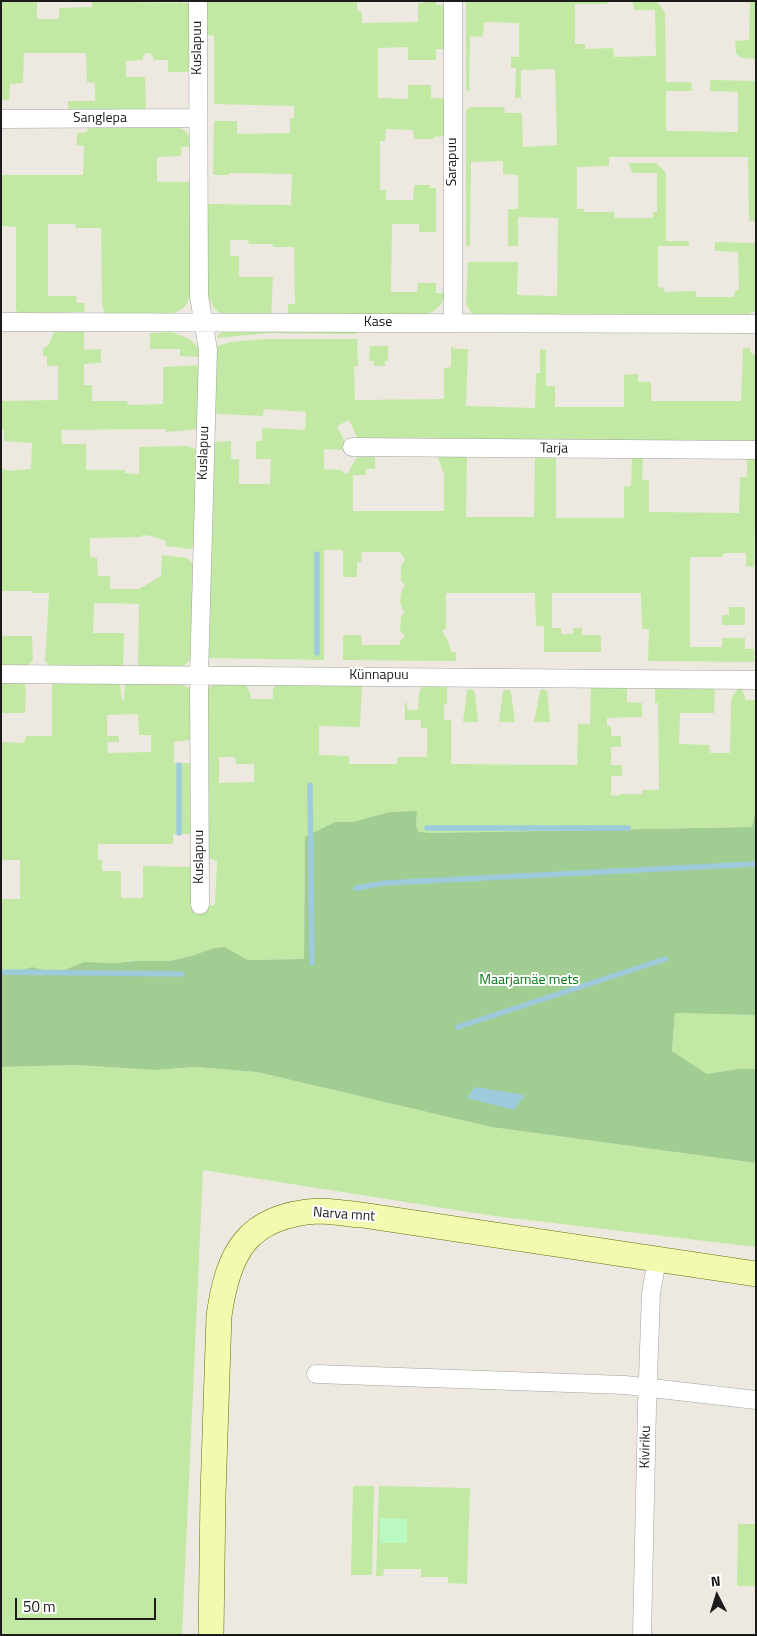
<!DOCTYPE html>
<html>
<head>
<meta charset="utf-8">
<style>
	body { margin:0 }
	#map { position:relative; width:757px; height:1636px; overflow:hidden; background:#ede9e0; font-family:"Titillium Web",sans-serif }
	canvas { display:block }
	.frame { position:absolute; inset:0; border:2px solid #1b1b1b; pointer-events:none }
	.north { position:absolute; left:692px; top:1571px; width:50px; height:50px; -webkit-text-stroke:4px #fff; paint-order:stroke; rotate:355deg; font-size:14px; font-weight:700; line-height:20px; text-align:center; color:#1b1b1b }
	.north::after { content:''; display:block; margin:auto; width:18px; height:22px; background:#1b1b1b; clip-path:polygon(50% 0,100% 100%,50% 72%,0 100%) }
	.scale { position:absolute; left:15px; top:1598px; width:141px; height:22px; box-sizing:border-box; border:2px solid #1b1b1b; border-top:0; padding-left:6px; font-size:15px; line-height:18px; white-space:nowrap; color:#1b1b1b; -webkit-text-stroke:4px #fff; paint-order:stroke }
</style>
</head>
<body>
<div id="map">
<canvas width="757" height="1636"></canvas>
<div class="frame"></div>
<div class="north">N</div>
<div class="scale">50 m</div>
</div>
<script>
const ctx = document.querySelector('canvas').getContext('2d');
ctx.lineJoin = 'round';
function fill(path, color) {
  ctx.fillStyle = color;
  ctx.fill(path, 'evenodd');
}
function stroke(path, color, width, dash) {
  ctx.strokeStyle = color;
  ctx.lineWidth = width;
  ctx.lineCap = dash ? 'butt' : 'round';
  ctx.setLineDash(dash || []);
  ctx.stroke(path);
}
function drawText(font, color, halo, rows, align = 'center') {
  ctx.font = font + ' "Titillium Web",sans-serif';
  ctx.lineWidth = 4;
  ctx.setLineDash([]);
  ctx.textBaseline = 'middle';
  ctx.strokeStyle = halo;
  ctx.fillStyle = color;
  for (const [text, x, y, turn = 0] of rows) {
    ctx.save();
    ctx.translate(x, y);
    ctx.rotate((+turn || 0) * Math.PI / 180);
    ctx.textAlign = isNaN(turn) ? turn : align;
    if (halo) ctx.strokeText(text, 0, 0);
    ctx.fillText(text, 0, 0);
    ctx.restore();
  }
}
fill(new Path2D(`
	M1,1H37V19H59V8L92,7V1L177,3L181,1V3H190V72H168V60H154L151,53H146L143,57V60L126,61V77H145L146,112L68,111V101H95V83L87,82L86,53H24L23,83L10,84L9,100H1Z
	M207,1H357V11L362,12V23L418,22V3H424V1H436V5H448L447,49H436V60H408V47L378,48V98L408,99V85H431V98L447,99L446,136L435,137V132L434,139H414L413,130L386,129L385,141H380V190H386V200H413L414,185H430V188H436V232H419V224H392L391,292H417L418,283H436V293H446C444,303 436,311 427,314L288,317V304H295L294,247H273V244H249L248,240H230V256H239V277H273L271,317L221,314C214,309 209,302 208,294V204L291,205L292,174L230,173L229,175H213L214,121H237V134L290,133V118H294V106L214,104V36L207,35Z
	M466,1H607L608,4H575V44H585V49L613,48L614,57L656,56L655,10H634L633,2H656L659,4L665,13L666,82H691L692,91H666V131L738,132V92L710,91V80L756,81V221H749L748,157H609V166L577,167V209H584V212H614L615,218H653V212H657V173H633L628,163H656L666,173V241H689V246H658V287L664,288L665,292L696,291V297H734L735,290H739L738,252L715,251V242L756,243V310L749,314H472L466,304L468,262H518L517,295L557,296L558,218L518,217V246H508V209H518V175L503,174V161L471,162L470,247L466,245V110L471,107H504L505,113H522L523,147L557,145L555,69L521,70V98H515L516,68H511V57H519V23L484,22L483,37L470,36L469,92L466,90Z
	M750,1H756V59L742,58L736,54L735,41L749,40Z
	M88,127H177C187,130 191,136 191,147H181V156L157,157V182H191V294C188,304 184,310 173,313H104L102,304L101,228H76L75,224H48V296H76L77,303H85L84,312L22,313L17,312L16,309V227L1,226V175H83L84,146L77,145V133L87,132Z
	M357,331V334L270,333L217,338L219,334L223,332Z
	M54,332H84V350L101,349V363L84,364V385H92V401H127L128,405L163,404V367L202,365L198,428L190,430L166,432V429L61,430L62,444H86V470H125V473L139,474V447L188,446L197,450L195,547L191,549L166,546V541L151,536L142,535V537L90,538V557L97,558L98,576H110V589H139L161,576L162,555L187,558L194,565L192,655L189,661L182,667H139L138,665L139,604L94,603L93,633H124L123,665L122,666H52L45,662L49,593H32V591H1L2,468L8,471L31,469L32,443L4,441V430H1V401L58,400V366H47V356H43V349L49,344Z
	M172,332L189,339L199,348L201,357L180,356V349H150V333Z
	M266,339H357L358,366H354L355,400L444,399V368L451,367V346L456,349H468L466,406L535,408L536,373H540V349L546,350V386H555V407H624V375L638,374V382H651V401H741L743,348H750V352L756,356L755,439L754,441L750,442L358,439L349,420L337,426L345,443V450L324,449V469L340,470L347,474L357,457H375V469H366V475H353V511H444V475L438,457H467L466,517H534L535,457H556V518H624V487L631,486L632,458H643L642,480H649V512L739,513L740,477H747V459L756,458L754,567L746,566V553H724L722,557H690V647H722V638H745V649H754V662L648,661L649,629H642L641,593H552V628H561V634H573V628H582V635H601V652H544V626H536L535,593H446V628L442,631L449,643L451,652H456V661L343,660V635H361L362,645H400V641L405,636L400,631L401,617L404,612C399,604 399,593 405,585L401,581V565L405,560L400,552H362L361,562H357V577H343V550H324V660L208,658L213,442L231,441V459H239V484H270L271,459H256V441H262V428L305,430L306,412L264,409L263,416L220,414L213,412L214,347L231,342Z
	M370,346H388V361H385V366H374V361H369Z
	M729,607H745V625H722V615H729Z
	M1,636H32L33,661L26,666L1,665Z
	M1,681L24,682L26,689L25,713H1Z
	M52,683H120L122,701L124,700L125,683L182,684L191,690L193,738L190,740L174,742V763H192L194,834H173V844H98V859L102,860V871H121V898H143V866L193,867L196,906L215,905L217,861L208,858L206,691C214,679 233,684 245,684L250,692L251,699H273V689L277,684L362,685L360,727L319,726V755L349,756V764H397V757H427V728H421V720H405V703H407V710H418L419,692L424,685H447V704L444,705V720H451V764L577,765L578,724H590L591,685H627V702L642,703V717L607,718V726H611V736H621V747H611V765H622V776H611V795L619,796V794H642L643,790H659L658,703H655V686H715L714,713H680L679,744L709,745L710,753H730L731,703L732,697L739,687H741L746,700H756V808L752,827L431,833H419L416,826L417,811L389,812L353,822H335L305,838L304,959L248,960L225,947L214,948L194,955L170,961H137L115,963L84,962L57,973L32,967L9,974H1V899H20V860H1V742L24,743L26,736H52ZM138,714L139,735H151V752L108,753L107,742H119V736H107V715ZM219,757H235L236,764H254V782L219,783Z
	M469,689L473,690L475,693L478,722H463L467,691Z
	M542,689L547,691L550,722H534L540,691Z
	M505,690H510L511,692L515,722H499L503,691Z
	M675,1013L756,1015V1069H737L707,1074L672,1051Z
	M75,1065L155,1070L196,1067L257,1072L491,1127L756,1163V1247L494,1216L203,1170L182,1635H1V1067Z
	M353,1486H374L372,1575H351Z
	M379,1486L470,1488L467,1584L448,1583V1577H421V1569H384L383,1576H376Z
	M738,1524H756V1586H737Z`), '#c2e9a3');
fill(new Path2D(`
	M756,808V1015L675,1013L672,1051L707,1074L737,1069H756V1163L491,1127L257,1072L196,1067L155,1070L75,1065L1,1067V974H9L32,967L57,973L84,962L115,963L137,961H170L194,955L214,948L225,947L248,960L304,959L305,837L335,822H353L389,812L417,811L416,826L419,832L431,833L752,827Z`), '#a1cd93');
fill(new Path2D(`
	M380,1518L407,1519V1543H380Z`), '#bafac2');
fill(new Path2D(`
	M475,1087L525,1095L514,1110L467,1098Z`), '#9ecbdc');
stroke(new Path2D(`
	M317,554V653
	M310,785L312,963
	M427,828H628
	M179,833V765
	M356,888L385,883L756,864
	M1,972L182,974
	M458,1027L665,959`), '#9ecbdc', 5.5);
const street = new Path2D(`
	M198,1L199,296L208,350L199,676L200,905
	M1,119L198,118
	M1,322L756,324
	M453,322V1
	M352,447L756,450
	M1,674L756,680
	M316,1374L625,1385L756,1400
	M642,1635L647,1407L651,1293L657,1260`);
const secondary = new Path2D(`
	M211,1635L213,1495L219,1316C228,1252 247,1216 317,1211C332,1211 348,1214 362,1215L756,1274`);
stroke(street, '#a2a2a2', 19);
stroke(secondary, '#5f7103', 26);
stroke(street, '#fff', 18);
stroke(secondary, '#f2fab0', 25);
drawText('14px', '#1b1b1b', '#fff', [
	["Kuslapuu",198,48,-90],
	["Sanglepa",100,119],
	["Sarapuu",453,162,-90],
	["Kase",378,323],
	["Tarja",554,449,1],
	["Kuslapuu",204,453,-88],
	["Künnapuu",379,676],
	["Kuslapuu",200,857,-90],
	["Narva mnt",344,1215,4],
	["Kiviriku",646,1447,-89]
]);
drawText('14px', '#097818', '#fff', [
	["Maarjamäe mets",529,981]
]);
</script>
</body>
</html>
